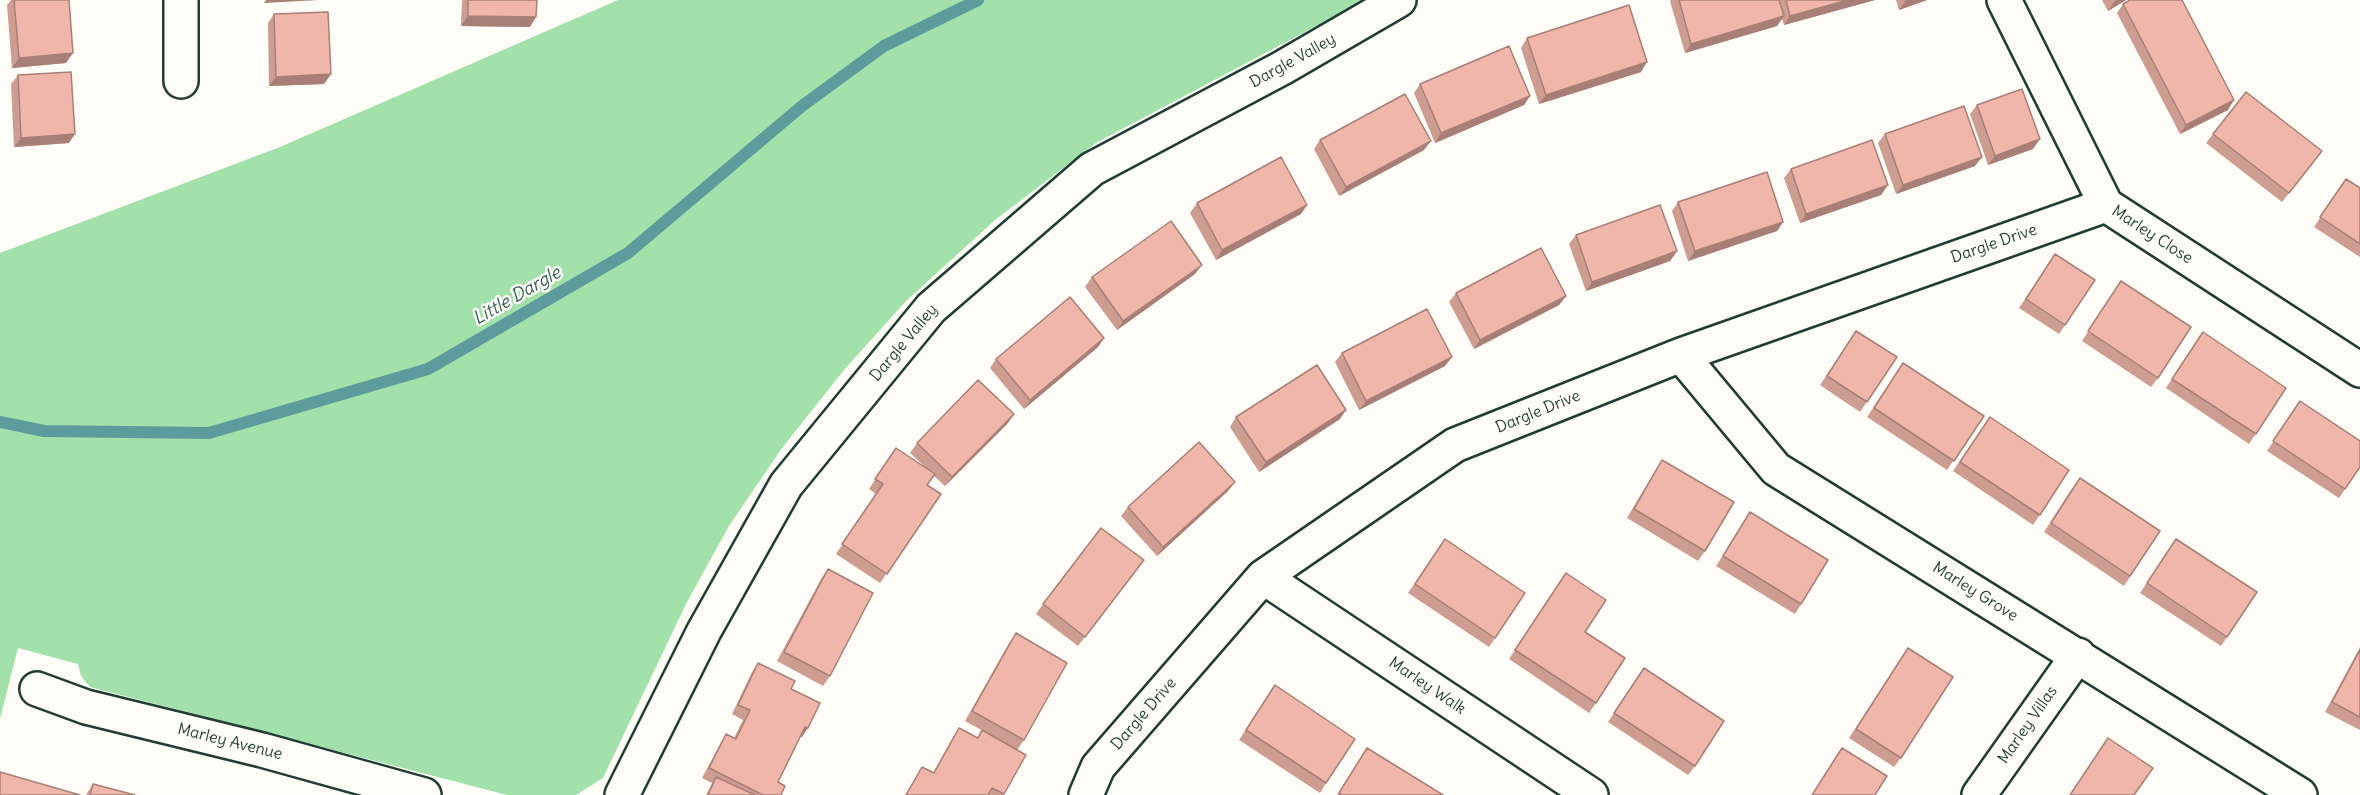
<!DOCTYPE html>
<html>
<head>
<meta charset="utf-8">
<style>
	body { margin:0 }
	canvas { display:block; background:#fdfcf7 }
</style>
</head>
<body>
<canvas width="2360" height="795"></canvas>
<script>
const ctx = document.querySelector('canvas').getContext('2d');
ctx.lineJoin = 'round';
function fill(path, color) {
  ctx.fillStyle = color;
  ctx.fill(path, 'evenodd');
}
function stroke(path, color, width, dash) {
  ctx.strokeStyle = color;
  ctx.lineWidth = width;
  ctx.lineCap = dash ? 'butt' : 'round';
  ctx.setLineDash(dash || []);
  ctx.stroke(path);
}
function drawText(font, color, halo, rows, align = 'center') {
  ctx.font = font + ' Delius,sans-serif';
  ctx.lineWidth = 5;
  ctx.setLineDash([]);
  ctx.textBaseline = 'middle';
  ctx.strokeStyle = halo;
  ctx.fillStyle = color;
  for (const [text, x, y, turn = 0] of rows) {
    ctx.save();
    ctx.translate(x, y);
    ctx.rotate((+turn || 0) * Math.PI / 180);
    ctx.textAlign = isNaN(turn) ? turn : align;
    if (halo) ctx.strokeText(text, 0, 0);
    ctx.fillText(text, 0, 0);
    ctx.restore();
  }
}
fill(new Path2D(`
	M618,0H1365L1096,143L995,220L905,302L844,370L782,448L729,526L686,604L603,778L576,795H507L90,687L81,676L78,664L18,648L0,719V253L280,147Z`), '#a2e1a9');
stroke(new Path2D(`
	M0,422L44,431L209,433L428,369L628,253L802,106L884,46L978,0`), '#5e9b9c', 12);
const minor = new Path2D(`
	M2004,0L2106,205L2360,370
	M181,81V0
	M1681,355L1776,469L2300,795
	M1263,577L1591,795
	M37,689L86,707L262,750L424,795
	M622,795L704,631L786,485L931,308L1092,169L1282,68L1399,0
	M1086,795L1098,767L1263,577L1455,445L1681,355L2106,205
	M1979,795L2078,655`);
stroke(minor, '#1f3d34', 38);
stroke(minor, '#fdfcf7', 33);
fill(new Path2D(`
	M11,0H69L66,63L12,68L7,5Z
	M462,0H537L530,27L461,26Z
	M1671,0H1875L1784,25L1782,19L1777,26L1685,53L1670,1Z
	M1896,0H1927L1899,10Z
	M2102,0H2126L2108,11Z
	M2123,4L2228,110L2180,134L2117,13Z
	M274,14L331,74L324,84L269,86L268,23Z
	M1527,38L1641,72L1539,104L1521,48Z
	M18,75L69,143L14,147L11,84Z
	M1420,84L1530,96L1524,105L1435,143L1414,93Z
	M1977,105L2033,149L1988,165L1970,114Z
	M1885,134L1975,166L1896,194L1878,143Z
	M2213,134L2322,151L2282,202L2206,143Z
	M1320,140L1424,150L1339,196L1314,149Z
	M1791,169L1881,195L1800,223L1784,178Z
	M2346,179L2360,188V257L2314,227Z
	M1678,202L1783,222L1777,231L1688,261L1672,211Z
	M1197,203L1307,205L1301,214L1216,260L1190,213Z
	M1576,235L1677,251L1670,261L1586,291L1569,244Z
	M2055,254L2095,280L2059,334L2019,308Z
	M1195,274L1117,330L1085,287L1092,277Z
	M2121,281L2158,378L2151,387L2082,341Z
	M1456,293L1566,296L1559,305L1474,349L1449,302Z
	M2203,332L2286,388L2249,444L2166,388Z
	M1104,338L1098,347L1024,409L990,368L996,359Z
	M1850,340L1897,357L1860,412L1820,385Z
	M1342,353L1445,366L1359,410L1335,362Z
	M1897,372L1984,416L1947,470L1867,417Z
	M2300,401L2345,489L2339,498L2267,451Z
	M1014,414L1007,424L945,486L934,476L927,485L941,494L880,583L836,554L876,494L869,489L896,448L926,468L910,453L917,443Z
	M1236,417L1340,419L1259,472L1230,427Z
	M1990,417L2069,470L2033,525L1953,471Z
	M1662,460L1705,551L1698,561L1627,518L1656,469Z
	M2073,487L2160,531L2124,586L2044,532Z
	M1228,491L1157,556L1121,516L1128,507Z
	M1750,512L1801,604L1795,614L1716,566Z
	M1445,539L1495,638L1489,647L1408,593Z
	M2176,539L2257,592L2221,646L2140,593Z
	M1144,560L1078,646L1036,614L1043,604Z
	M828,569L830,676L823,686L777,661L821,579Z
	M1566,573L1596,703L1589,713L1509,659Z
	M1016,633L1024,740L1017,750L1026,755L1004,795H905L922,767L933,773L953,737L959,728L977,738L982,730L994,737L965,721L1009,643Z
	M2360,647V730L2325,712Z
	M1908,648L1901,758L1894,767L1849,738Z
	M758,663L791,689L802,737H800L778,782L781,795H706L712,783L702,778L720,744L726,734L734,738L743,720L732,714L752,672Z
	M1644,668L1695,766L1688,775L1608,722Z
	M1275,685L1326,783L1320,793L1239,740Z
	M1367,748L1443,795H1337Z
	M93,784L135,795H86Z`), '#ce9d92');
fill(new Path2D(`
	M266,0H319L264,3Z
	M1848,0H1875L1784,25L1790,16Z
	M1906,0H1927L1899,10Z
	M2117,0H2126L2108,11L2115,1Z
	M468,16L536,17L530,27L461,26Z
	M1784,16L1777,26L1685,53L1691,44Z
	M73,53L66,63L12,68L19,58Z
	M1647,62L1641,72L1539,104L1546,95Z
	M331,74L324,84L269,86L276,77Z
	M1530,96L1524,105L1435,143L1441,133Z
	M2234,100L2228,110L2180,134L2186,125Z
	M75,134L69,143L14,147L21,138Z
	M2040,139L2033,149L1988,165L1995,156Z
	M1431,141L1424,150L1339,196L1346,187Z
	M1982,157L1975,166L1896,194L1903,185Z
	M1888,185L1881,195L1800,223L1806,214Z
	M1307,205L1301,214L1216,260L1222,250Z
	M1783,222L1777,231L1688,261L1695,251Z
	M1677,251L1670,261L1586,291L1592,282Z
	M1202,265L1195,274L1117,330L1123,321Z
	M1566,296L1559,305L1474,349L1480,340Z
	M1104,338L1098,347L1024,409L1030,400Z
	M1452,357L1445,366L1359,410L1366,401Z
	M1346,410L1340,419L1259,472L1266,462Z
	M1014,414L1007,424L945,486L952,477Z
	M1235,482L1228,491L1157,556L1163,547Z
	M805,727L808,728L802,737L798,736Z`), '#a87f77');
const building = new Path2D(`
	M14,0H69L73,53L19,58Z
	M468,0H537L536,17L468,16Z
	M1679,0H1779L1784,16L1691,44Z
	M1786,0H1848L1790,16Z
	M2130,0H2182L2234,100L2186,125L2123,4Z
	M1629,5L1647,62L1546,95L1527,38Z
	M328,12L331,74L276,77L274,14Z
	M1509,46L1530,96L1441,133L1420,84Z
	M71,72L75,134L21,138L18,75Z
	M2022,89L2040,139L1995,156L1977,105Z
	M2246,92L2322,151L2289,193L2213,134Z
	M1405,94L1431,141L1346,187L1320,140Z
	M1964,106L1982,157L1903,185L1885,134Z
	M1872,140L1888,185L1806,214L1791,169Z
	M1281,157L1307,205L1222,250L1197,203Z
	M1767,172L1783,222L1695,251L1678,202Z
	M2346,179L2360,188V244L2320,217Z
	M1660,205L1677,251L1592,282L1576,235Z
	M1171,221L1202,265L1123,321L1092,277Z
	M1541,248L1566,296L1480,340L1456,293Z
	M2055,254L2095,280L2065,325L2026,299Z
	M2121,281L2191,327L2158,378L2088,331Z
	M1070,297L1104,338L1030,400L996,359Z
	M1427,309L1452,357L1366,401L1342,353Z
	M1856,331L1897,357L1867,402L1827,376Z
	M2203,332L2286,388L2256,434L2172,379Z
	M1903,363L1984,416L1954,461L1874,408Z
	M1317,365L1346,410L1266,462L1236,417Z
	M978,380L1014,414L952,477L917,443Z
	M2300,401L2360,441V467L2345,489L2273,441Z
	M1990,417L2069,470L2040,515L1960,462Z
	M1199,442L1235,482L1163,547L1128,507Z
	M896,448L935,474L927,485L941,494L887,574L842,544L883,484L875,479Z
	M1662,460L1734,502L1705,551L1634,509Z
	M2080,478L2160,531L2130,576L2051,523Z
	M1750,512L1828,560L1801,604L1723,556Z
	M1101,528L1144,560L1085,637L1043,604Z
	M1445,539L1525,593L1495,638L1415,584Z
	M2176,539L2257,592L2227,637L2147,583Z
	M828,569L873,593L830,676L784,652Z
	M1566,573L1606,600L1585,632L1625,658L1596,703L1515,650Z
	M1016,633L1067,663L1024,740L972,711Z
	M1908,648L1953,677L1901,758L1856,729Z
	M2360,650V717L2332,702Z
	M758,663L795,681L791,689L820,703L808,728L805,727L778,782L785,786L781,795H763L709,768L726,734L736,739L750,710L738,705Z
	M1644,668L1724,721L1695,766L1614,713Z
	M1275,685L1355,739L1326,783L1246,730Z
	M959,728L978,738L982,730L1026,755L1004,794L992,788L988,795H906L922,767L934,773Z
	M2108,738L2153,768L2134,795H2070Z
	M1367,748L1443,795H1342L1339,793Z
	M1842,748L1887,776L1875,795H1812Z
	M0,772L80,795H0Z
	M716,777L755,795H708Z
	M93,784L135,795H90Z`);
fill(building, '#f0b6aa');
stroke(building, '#a87f77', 1.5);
drawText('16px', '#1f3d34', '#fdfcf7', [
	["Dargle Valley",1293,61,-29],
	["Marley Close",2152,235,33],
	["Dargle Drive",1994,244,-19],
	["Dargle Valley",904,343,-50],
	["Dargle Drive",1538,412,-22],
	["Marley Grove",1975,592,32],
	["Marley Walk",1427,686,34],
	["Dargle Drive",1144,714,-49],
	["Marley Villas",2028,725,-55],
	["Marley Avenue",230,742,14]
]);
drawText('italic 18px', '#345c57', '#fdfcf7', [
	["Little Dargle",517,296,-30]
]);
</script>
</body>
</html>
